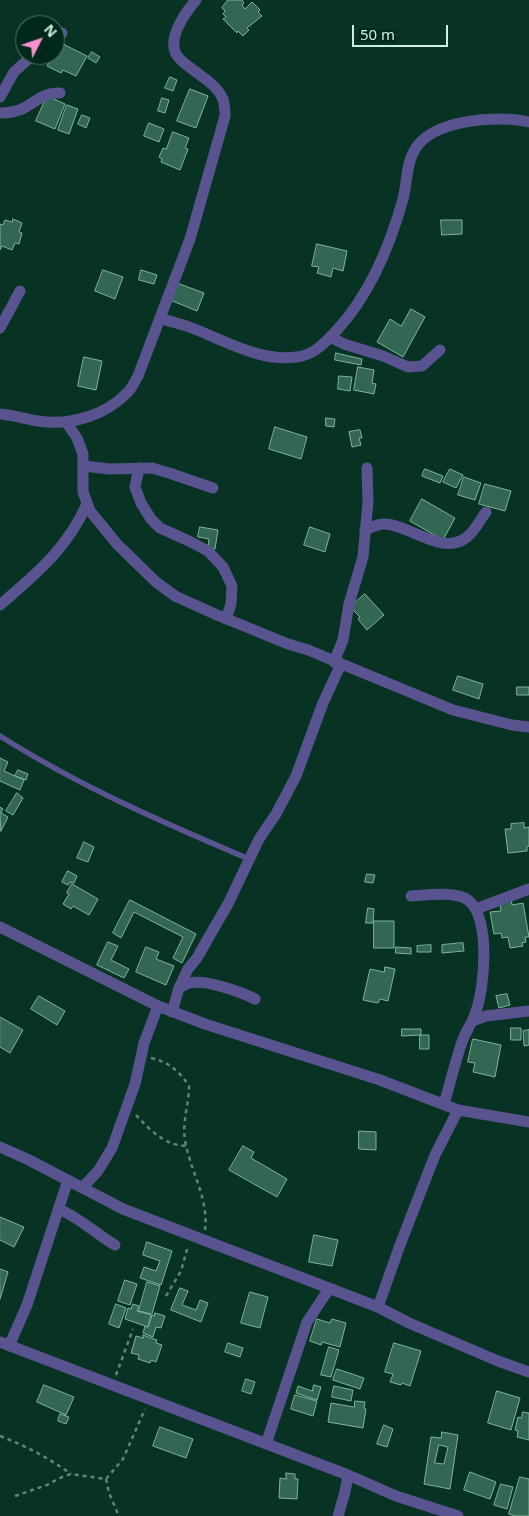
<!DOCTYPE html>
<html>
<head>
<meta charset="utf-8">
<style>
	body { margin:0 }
	#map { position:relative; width:529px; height:1516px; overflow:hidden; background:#083324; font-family:"Noto Sans",sans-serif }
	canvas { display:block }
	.north { position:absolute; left:15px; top:15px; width:50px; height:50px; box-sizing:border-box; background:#00291b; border:1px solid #54776a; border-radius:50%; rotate:49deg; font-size:14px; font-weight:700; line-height:20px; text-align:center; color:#d1ece0 }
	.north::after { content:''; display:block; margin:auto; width:18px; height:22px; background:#f890cb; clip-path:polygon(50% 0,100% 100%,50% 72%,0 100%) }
	.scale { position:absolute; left:352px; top:25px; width:96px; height:22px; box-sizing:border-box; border:2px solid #d1ece0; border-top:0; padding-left:6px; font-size:15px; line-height:18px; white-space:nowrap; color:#d1ece0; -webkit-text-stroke:4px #00291b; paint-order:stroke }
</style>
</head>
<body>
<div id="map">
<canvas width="529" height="1516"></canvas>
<div class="north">N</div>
<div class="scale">50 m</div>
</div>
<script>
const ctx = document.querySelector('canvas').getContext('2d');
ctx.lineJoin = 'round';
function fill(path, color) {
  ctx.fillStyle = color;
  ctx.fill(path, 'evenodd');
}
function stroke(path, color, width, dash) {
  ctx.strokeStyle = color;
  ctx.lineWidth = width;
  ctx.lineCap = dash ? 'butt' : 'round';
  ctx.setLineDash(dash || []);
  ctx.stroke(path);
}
const building = new Path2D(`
	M228,0H242L244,3L242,5L245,9L252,2L260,10L258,12L262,16L247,28L249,30L243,36L238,31L237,33L223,19L226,17L223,14L225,11L222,8Z
	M59,42L87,56L76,76L63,70L61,73L47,66L53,55H55V50Z
	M92,52L100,57L96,63L88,58Z
	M170,77L177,80L173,91L165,88Z
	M190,89L208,96L196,128L177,121Z
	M47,96L65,104L55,129L36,121Z
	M162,98L169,100L165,113L158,111Z
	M67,105L78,109L69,134L58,130Z
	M82,115L90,118L86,128L78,124Z
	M149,123L164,129L159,142L144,136Z
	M173,132L189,138L185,148L188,149L180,170L161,162L162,159L159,157L163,148L166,149Z
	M13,219L22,223L19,232L22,233L19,244L15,243L12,250L2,246L0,250V224L3,225L5,220L12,222Z
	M441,220H462V234L442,235Z
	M317,244L347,251L343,271L333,268L331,277L317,273L319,267L312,266Z
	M103,270L123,277L115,299L95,291Z
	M141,270L157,275L154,284L139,280Z
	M177,283L204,293L197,311L170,300Z
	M411,309L425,317L403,357L377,342L390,319L401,326Z
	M336,353L362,359L361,365L335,360Z
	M84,357L102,361L96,390L78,386Z
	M358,367L374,370L372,383L376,384L374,394L354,390Z
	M339,376L352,377L350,391L338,389Z
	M326,418L335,419L334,427L326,426Z
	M275,427L307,437L301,459L269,449Z
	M360,430L362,438H359L361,445L352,447L349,432Z
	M425,469L443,476L440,483L422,476Z
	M450,469L463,475L456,488L443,482Z
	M464,477L481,483L475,500L458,495Z
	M485,484L511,491L505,511L479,504Z
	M422,499L455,518L443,540L410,521Z
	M200,527L218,530L215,549L208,548L209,539L198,537Z
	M310,527L330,534L325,552L304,545Z
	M365,594L384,615L367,630L358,619L360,617L350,607Z
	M458,676L483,684L479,699L453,690Z
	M517,687H529V695H517Z
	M0,758L8,762L4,771L24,780L20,790L0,781Z
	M18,770L28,774L26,780L15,776Z
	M17,793L23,798L13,815L6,811Z
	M0,807L3,809L1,813L8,817L1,831Z
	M524,823V828L529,827V846L527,847V851L508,853L505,829H511V824Z
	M84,842L94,847L88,862L77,858Z
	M68,871L77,876L74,883L70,882L68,885L62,882Z
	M367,874L375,875L373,883L365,882Z
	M72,884L98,899L89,915L73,906L71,909L63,904L69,894L67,893Z
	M511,898L512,905L523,903L529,937H525L526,942L522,943L523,946L510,948L508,937L502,938L501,933L494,934L490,912L501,911L499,900Z
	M130,900L196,934L182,963L173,958L183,937L134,912L121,938L113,933Z
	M368,908L374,909L373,923H366Z
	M374,921H394V948H374Z
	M108,942L118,946L111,960L129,969L124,978L97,965Z
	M463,943L464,951L442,953V945Z
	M431,945V952H417V946Z
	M146,947L159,952L156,959L174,966L166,985L136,972Z
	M396,947L411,948V954L396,953Z
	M385,967L395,969L388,1001L380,999L378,1003L363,1000L370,969L384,972Z
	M507,994L510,1005L499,1008L496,996Z
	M39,996L65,1011L57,1025L31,1009Z
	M0,1017L23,1030L10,1053L0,1047Z
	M511,1028H521V1040H511Z
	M402,1029H421V1035L402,1036Z
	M529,1030V1045L524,1046L523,1031Z
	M420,1035H429V1049H420Z
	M473,1039L501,1045L495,1077L473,1072L475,1063L468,1062Z
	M359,1131L376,1132V1150L359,1149Z
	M243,1146L254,1152L251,1158L287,1179L277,1197L229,1170Z
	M0,1217L24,1227L14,1247L0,1240Z
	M314,1235L338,1240L332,1266L309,1262Z
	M147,1242L172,1251L161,1285L140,1278L144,1267L156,1271L160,1261L143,1255Z
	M0,1269L8,1272L0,1299Z
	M125,1280L137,1284L130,1305L118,1301Z
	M147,1282L160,1286L152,1314L139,1311Z
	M180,1288L188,1291L182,1305L196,1310L200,1300L208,1303L201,1322L171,1310Z
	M250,1292L268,1297L260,1328L241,1323Z
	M116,1304L126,1308L119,1328L109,1324Z
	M133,1304L139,1306L137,1311L151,1315L148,1327L125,1319L128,1308L131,1309Z
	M155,1313L165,1316L161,1328L156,1327L153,1337L143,1333L145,1326L148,1327L152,1315L154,1316Z
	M317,1319L330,1323L332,1319L346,1323L340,1347L322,1342L321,1345L310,1341Z
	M143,1335L157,1340L156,1343L162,1345L156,1362L151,1360L150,1363L138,1359L139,1355L131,1353L136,1336L143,1338Z
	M228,1343L243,1348L240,1357L225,1352Z
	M394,1343L421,1351L410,1386L402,1383L401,1385L390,1382L393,1374L385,1372Z
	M329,1347L339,1350L331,1377L321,1375Z
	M337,1369L364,1378L360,1389L333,1380Z
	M246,1379L255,1382L251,1394L242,1391Z
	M44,1385L74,1397L66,1415L37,1402Z
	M314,1385L321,1387L317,1400L296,1393L298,1386L312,1391Z
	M334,1386L353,1390L351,1401L332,1397Z
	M497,1391L520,1398L511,1430L488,1423Z
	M295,1395L317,1401L313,1416L291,1409Z
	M355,1401L365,1402L364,1408L366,1409L363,1428L328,1422L331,1403L354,1407Z
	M523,1412L529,1413V1440L517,1437L518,1431L515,1430L518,1417L521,1418Z
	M60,1414L69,1417L66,1424L58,1421Z
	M384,1425L393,1429L387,1447L377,1444Z
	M160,1427L193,1439L186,1458L153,1446Z
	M442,1432L458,1435L450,1489L424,1484L431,1437L441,1438ZM439,1445L448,1447L444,1464L435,1463Z
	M470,1472L496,1482L490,1499L464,1490Z
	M286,1473L295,1474V1479H298L297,1499L279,1498L280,1478L286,1479Z
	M520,1477L529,1479V1516H515L509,1514Z
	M501,1484L513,1487L507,1509L494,1505Z`);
fill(building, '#336753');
stroke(building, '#7db39c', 1);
stroke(new Path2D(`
	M151,1058C169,1062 179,1071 189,1086C189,1104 182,1122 185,1140C190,1171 209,1198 205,1230
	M136,1115C150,1130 164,1145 186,1146
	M166,1296L181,1271L188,1246
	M116,1375L133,1329
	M0,1436C26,1446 49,1458 71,1474
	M106,1479L109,1493L119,1516
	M15,1496L47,1485L62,1477L71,1474L106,1479L123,1459L145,1409`), '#618577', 2.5, [4, 4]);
stroke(new Path2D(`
	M0,736C79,786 164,823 249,859`), '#595490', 5.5);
stroke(new Path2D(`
	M55,39L62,33
	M0,97L14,72L33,55
	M0,113C8,113 16,112 24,108C37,101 44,92 60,93
	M160,318C171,322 182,324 192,328C226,341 260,362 297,357C314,355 326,342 337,330C370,294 390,246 403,199C407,184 406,165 414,151C431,119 497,115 529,122
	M0,328L20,291
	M330,337L344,344L383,356L408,367L422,366L440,350
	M0,414C13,415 25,419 38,421C70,426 105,416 128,392C132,388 135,381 138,376L190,239L225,116C225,109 225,103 222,97C217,87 209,81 200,75C194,70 185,65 179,58C164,42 185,13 196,0
	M66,422L77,438L83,454V492L90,511L117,544L156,582L175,596L217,615L288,644L308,650L453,710L512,725L529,727
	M84,466L109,469L152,468L169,473L213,488
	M139,468L135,487L141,503L151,519L160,528L189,541L208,551L223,567L232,586L231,604L226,619
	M365,530C372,527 377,524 384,524C409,524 443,557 467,537C475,531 480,520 486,512
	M0,605C37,573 66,550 87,504
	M334,662L343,640L349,604L363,557L368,502L367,468
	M411,896C426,895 456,891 468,900C491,918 485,989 475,1014C472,1024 465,1032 462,1042C455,1062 450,1084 444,1104
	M476,909L529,889
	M0,927L158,1006L205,1024L380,1080L458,1110L529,1122
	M179,988C183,986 186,984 190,983C205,979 241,992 255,999
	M172,1012L179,988L188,969L197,958L210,935L228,904L259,839L276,814L296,776L323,703L341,664
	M472,1021L486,1016L529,1011
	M0,1147L27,1159L123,1209L378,1307L409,1323L498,1361L529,1372
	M82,1188L98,1171L112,1148L135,1084L144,1043L158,1006
	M59,1209C80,1218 96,1234 115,1245
	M378,1307L400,1245L435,1155L458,1110
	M0,1342L348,1475L396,1496L458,1516
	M9,1346L27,1305L68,1180
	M266,1444L307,1322L329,1289
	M338,1516L345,1492L348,1475`), '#595490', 11);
</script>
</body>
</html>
